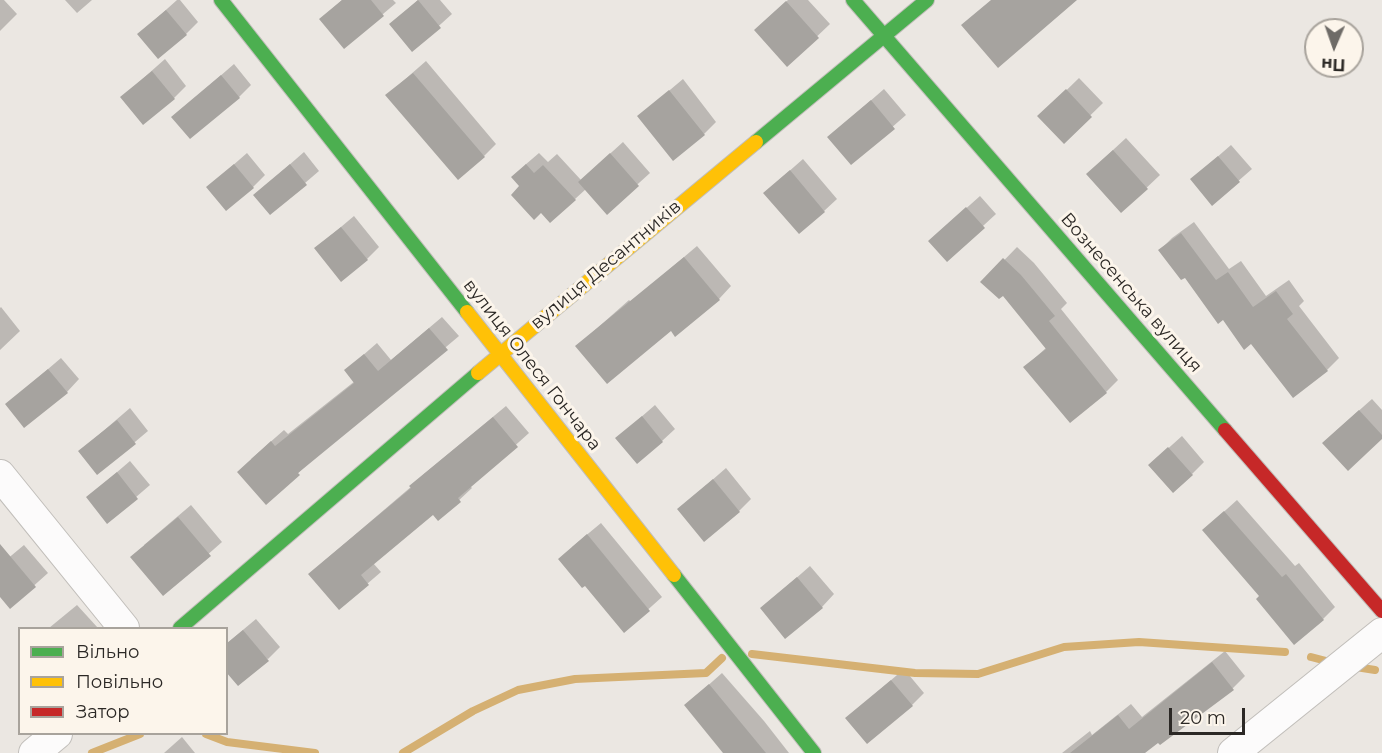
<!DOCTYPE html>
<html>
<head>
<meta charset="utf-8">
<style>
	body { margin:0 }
	#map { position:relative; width:1382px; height:753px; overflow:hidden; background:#ebe7e2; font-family:Montserrat,sans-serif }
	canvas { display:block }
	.legend { position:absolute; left:18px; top:627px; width:210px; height:108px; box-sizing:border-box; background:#fcf5eb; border:2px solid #a8a39c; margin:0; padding:8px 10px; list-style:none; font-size:18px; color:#2b2825 }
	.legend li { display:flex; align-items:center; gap:12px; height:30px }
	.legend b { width:30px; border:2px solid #a8a39c }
	.north { position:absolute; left:1304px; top:18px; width:60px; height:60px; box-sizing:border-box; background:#fcf5eb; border:2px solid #a8a39c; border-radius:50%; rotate:182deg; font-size:16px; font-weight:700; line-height:24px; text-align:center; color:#2b2825 }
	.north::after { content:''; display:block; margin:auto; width:21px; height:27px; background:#6e6b67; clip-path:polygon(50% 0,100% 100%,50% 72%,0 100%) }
	.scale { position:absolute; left:1169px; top:708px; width:76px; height:27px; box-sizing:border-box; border:3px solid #2b2825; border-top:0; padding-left:8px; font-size:18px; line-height:21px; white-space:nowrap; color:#2b2825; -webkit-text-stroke:4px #fcf5eb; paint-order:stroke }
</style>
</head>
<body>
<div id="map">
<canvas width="1382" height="753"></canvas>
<ul class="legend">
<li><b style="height:8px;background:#4caf50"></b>Вільно</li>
<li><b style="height:8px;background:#ffc107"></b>Повільно</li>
<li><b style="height:8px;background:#c62828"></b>Затор</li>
</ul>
<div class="north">Пн</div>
<div class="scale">20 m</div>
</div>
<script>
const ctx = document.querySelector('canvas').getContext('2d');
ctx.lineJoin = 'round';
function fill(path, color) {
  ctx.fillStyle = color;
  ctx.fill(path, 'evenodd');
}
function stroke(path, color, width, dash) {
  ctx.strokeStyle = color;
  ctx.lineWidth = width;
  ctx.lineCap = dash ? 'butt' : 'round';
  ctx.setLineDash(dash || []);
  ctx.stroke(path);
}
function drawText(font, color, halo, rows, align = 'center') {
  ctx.font = font + ' Montserrat,sans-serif';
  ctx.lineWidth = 6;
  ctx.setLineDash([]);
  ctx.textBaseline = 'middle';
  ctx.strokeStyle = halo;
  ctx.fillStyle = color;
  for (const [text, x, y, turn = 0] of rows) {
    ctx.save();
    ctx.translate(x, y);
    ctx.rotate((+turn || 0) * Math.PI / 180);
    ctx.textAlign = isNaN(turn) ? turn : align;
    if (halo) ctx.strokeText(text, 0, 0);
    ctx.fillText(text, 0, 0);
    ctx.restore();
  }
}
fill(new Path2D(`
	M0,0H4L17,14L0,31Z
	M65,0H92L77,13Z
	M177,0H180L198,22L186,34H139Z
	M342,0H393L396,3L344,47L321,19Z
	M418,0H440L452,14L412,50L391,24Z
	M788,0H808L830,24L787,65L768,18Z
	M165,59L186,86L174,98L122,97Z
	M426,61L496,144L484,156L387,95Z
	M234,64L251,85L239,97L173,117Z
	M1079,78L1103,103L1064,141L1040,116Z
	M683,79L716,122L704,134L639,116Z
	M884,89L906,115L851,163L829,137Z
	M1126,138L1160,175L1122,211L1100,162Z
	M623,142L650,173L607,212L586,189L575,199L521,186L525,165L539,153L548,162L557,154L581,180Z
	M1231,145L1252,169L1213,203L1192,179Z
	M304,152L319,171L270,213L255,195Z
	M247,153L265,175L253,187H208Z
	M803,159L837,199L824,211L778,181Z
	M980,196L996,214L947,259L943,229Z
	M354,216L379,247L367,259L316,248Z
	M1194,222L1229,269L1241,261L1266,296L1289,280L1304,301L1299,306L1339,358L1327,370L1252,342L1223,318L1160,250L1172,238Z
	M697,246L731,286L719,299L671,329L577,346L629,300L631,302Z
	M1017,247L1034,263L1067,303L1061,309L1118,380L1106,392L1025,367L1047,347L1003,294L983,282Z
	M1,307L20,331L0,350V308Z
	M442,317L459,336L311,461L266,503L251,459L284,430L288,434L355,381L346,370L377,343L391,360Z
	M61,358L79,379L67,392L7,404Z
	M1372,399L1382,410V437L1336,431Z
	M655,405L675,429L662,441L617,438Z
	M506,406L529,433L470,486L472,488L439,519L433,512L373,563L381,572L339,608L323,562L412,486L424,474Z
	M130,408L148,431L98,473L80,451Z
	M1182,436L1204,462L1192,474L1163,453Z
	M130,461L150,485L107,522L88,497Z
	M726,468L751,499L739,511L679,509Z
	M1237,500L1295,566L1299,563L1335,607L1323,619L1261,596L1217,518Z
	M191,505L222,542L163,594L144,545Z
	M601,523L662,597L624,631L572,547Z
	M24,545L48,573L10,607L0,595V565Z
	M810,566L834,594L822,607L762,608Z
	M77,605L98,628H49Z
	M256,619L280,647L268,659L226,644Z
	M1225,651L1245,676L1233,688L1143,753H1062L1090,731L1092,735L1131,704L1142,717Z
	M904,669L924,693L912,705L847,718Z
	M722,673L764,721L789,753H725L686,705Z
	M182,737L195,753H164Z`), '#0003');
stroke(new Path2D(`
	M752,654L915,673L978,674L1064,647L1139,642L1285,652
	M1311,657L1330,662
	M1356,667L1375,670
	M206,734L227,742L315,753
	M92,753L140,734
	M403,753L473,711L518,690L575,679L706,673L722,658`), '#d5b072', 8);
fill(new Path2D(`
	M342,0H371L384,16L344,49L319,19Z
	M418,0L441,28L412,52L389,24Z
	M991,0H1077L998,68L961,25Z
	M786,1L819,38L787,67L754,30Z
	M166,10L187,35L158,59L137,34Z
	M152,71L175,99L143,125L120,97Z
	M413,73L485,157L458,180L385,95Z
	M221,75L240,98L190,139L171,117Z
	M1066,89L1092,117L1064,144L1037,116Z
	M669,90L705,135L673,161L637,116Z
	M871,100L895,129L851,165L827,137Z
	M1113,150L1148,189L1121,213L1086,174Z
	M610,153L639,186L607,215L578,182Z
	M1218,156L1240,182L1212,206L1190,179Z
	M234,164L254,188L226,211L206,187Z
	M290,164L307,185L270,215L253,195Z
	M526,164L534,173L543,165L576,200L550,223L541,213L534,220L511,195L519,186L511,177Z
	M790,170L825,212L799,234L763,193Z
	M966,207L985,228L947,262L928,241Z
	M341,227L368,260L341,282L314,248Z
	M1181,233L1216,280L1228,272L1253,307L1276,291L1293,314L1287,319L1328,371L1293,398L1251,344L1244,350L1223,320L1218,324L1185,278L1181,280L1158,250Z
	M684,257L720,300L675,337L671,331L607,384L575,346Z
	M1003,258L1021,275L1055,316L1049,321L1107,393L1070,423L1023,367L1046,349L1003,296L999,299L980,282Z
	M429,328L448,350L298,473L300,475L266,505L237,472L271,441L275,446L354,383L344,370L364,354L378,371Z
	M48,369L68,393L24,428L5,404Z
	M1359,410L1382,435V439L1348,471L1322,443Z
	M642,416L663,442L637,464L615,438Z
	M493,417L518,447L458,498L461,502L438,521L433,515L361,575L369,585L339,610L308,574L411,488L409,486Z
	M117,420L136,444L97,475L78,451Z
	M1168,447L1193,475L1173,493L1148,465Z
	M117,472L138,499L107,524L86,497Z
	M713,479L740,512L704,542L677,509Z
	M1224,511L1282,577L1286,574L1324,620L1294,645L1256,599L1259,596L1202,530Z
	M178,517L211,556L163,596L130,557Z
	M587,534L650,611L624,633L585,586L582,588L558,559Z
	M0,544L36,587L10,609L0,597Z
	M797,577L823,608L785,639L760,608Z
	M243,630L269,661L238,686L226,672V644Z
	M1212,662L1234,690L1160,745L1158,743L1145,753H1070L1118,715L1129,729Z
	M891,680L913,706L867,744L845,718Z
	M709,684L766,753H723L684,705Z`), '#a6a39f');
const street = new Path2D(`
	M0,475L124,628
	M34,753L57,734
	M1233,753L1382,633`);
const fast = new Path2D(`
	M221,0L467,312
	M853,0L1225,430
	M756,142L927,0
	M674,575L814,753
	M180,628L478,373`);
const slow = new Path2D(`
	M467,312L674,575
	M478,373L756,142`);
const jam = new Path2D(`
	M1225,430L1382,611`);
stroke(street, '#c1beba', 32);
stroke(fast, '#c1beba', 16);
stroke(slow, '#c1beba', 16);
stroke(jam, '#c1beba', 16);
stroke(street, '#fcfbfb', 30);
stroke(fast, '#4caf50', 14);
stroke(slow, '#ffc107', 14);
stroke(jam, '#c62828', 14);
drawText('18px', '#2b2825', '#fcf5eb', [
	["вулиця Десантників",606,265,-40],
	["Вознесенська вулиця",1131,293,49],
	["вулиця Олеся Гончара",532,365,52]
]);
</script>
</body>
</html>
